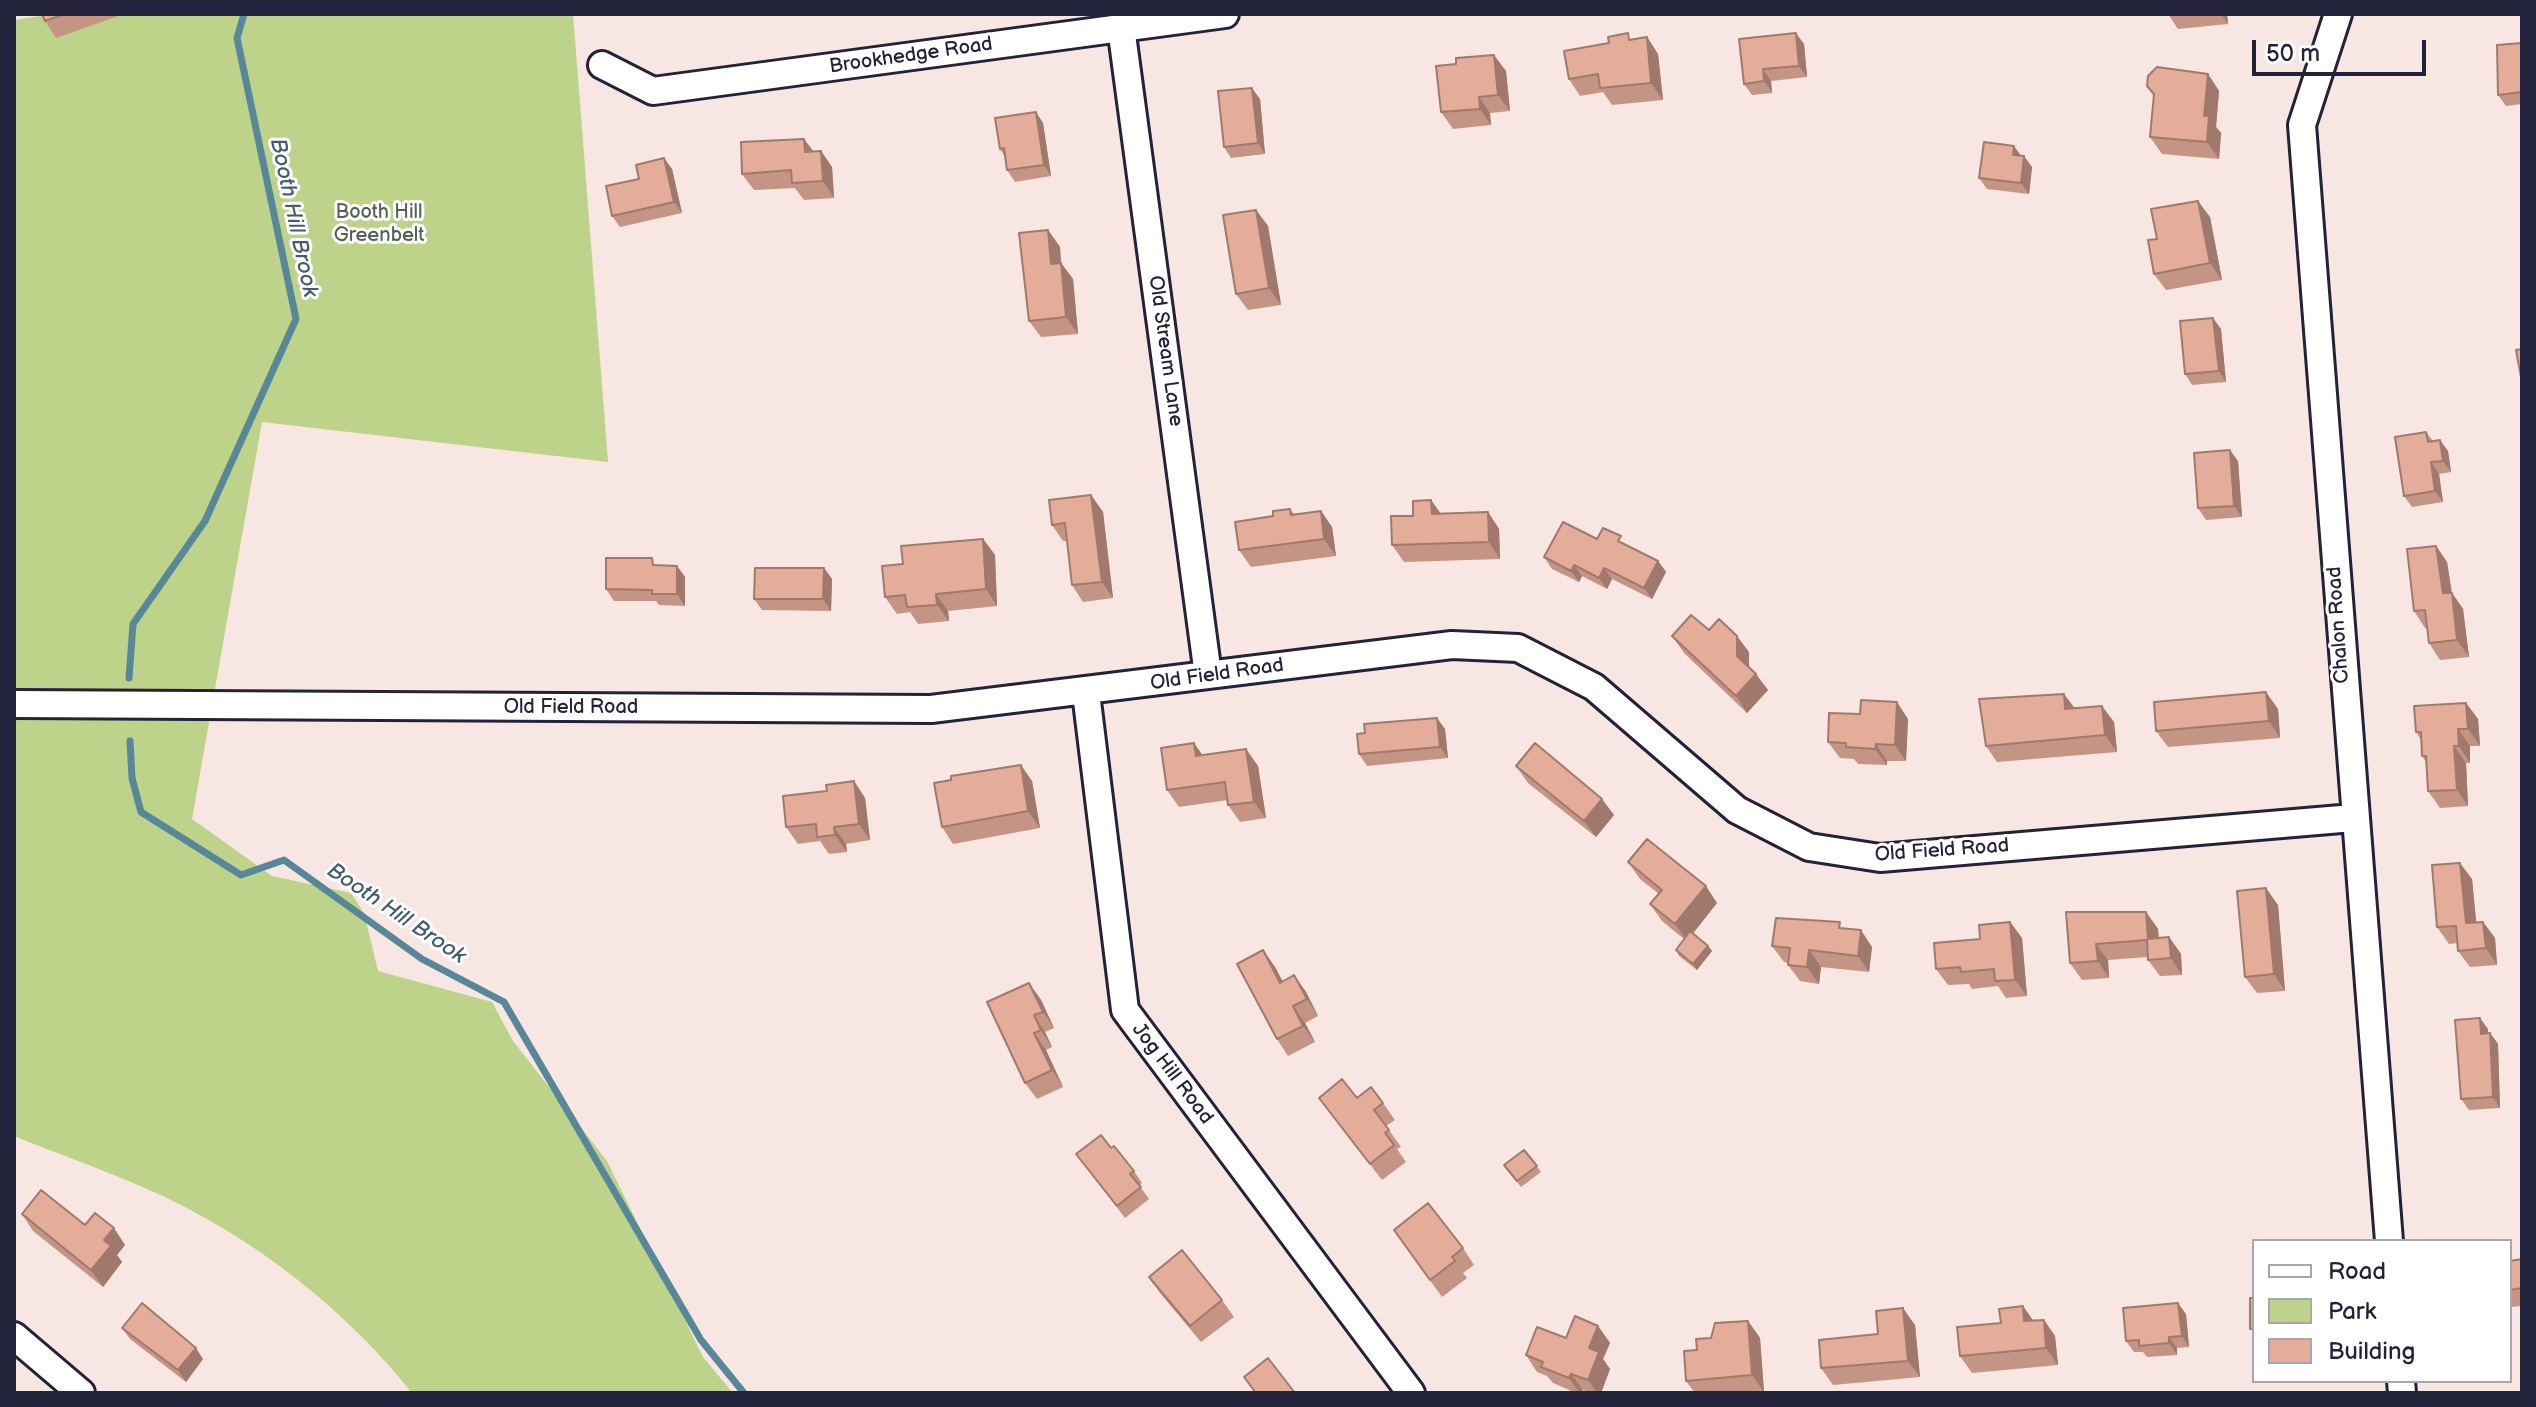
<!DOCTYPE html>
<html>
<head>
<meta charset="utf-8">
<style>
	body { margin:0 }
	#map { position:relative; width:2536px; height:1407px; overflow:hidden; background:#f7e6e1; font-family:"Balsamiq Sans",sans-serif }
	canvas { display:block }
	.frame { position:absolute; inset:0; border:16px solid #22223b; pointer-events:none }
	.legend { position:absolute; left:2252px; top:1239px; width:260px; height:144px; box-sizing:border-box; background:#fff; border:2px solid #a7a7b1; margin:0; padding:10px 14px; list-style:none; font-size:24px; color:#22223b }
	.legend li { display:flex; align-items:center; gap:16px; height:40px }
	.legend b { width:40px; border:2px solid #a7a7b1 }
	.scale { position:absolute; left:2252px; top:40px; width:174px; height:36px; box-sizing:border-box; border:4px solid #22223b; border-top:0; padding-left:10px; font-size:24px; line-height:28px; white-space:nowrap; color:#22223b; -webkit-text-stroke:6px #fff; paint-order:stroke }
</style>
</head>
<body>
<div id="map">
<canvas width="2536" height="1407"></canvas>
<div class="frame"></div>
<ul class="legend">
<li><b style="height:10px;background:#fff"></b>Road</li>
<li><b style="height:22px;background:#bdd389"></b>Park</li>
<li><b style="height:22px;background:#e4ad9a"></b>Building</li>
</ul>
<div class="scale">50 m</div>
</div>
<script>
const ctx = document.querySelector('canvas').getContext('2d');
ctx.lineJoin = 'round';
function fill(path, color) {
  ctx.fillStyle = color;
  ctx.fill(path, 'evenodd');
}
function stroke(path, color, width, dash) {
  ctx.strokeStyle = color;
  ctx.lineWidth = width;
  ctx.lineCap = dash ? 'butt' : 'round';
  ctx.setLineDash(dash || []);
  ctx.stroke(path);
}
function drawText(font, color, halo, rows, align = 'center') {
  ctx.font = font + ' "Balsamiq Sans",sans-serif';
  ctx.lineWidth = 6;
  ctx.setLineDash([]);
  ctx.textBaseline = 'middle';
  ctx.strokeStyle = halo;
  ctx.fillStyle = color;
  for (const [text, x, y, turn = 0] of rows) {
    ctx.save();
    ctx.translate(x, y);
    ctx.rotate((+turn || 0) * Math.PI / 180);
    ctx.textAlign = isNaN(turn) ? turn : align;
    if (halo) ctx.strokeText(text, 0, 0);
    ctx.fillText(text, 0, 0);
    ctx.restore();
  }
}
fill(new Path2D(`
	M54,14H573L608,462L262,422L192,819L272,876L351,893L364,913L378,971L492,1002L513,1041L607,1161L703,1357L733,1393H412C350,1315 267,1248 177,1203C125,1177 68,1158 14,1136V20Z`), '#bdd389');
stroke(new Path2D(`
	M129,678L133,624L205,521L296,319L237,38L244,14
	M130,741L132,778L141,812L241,875L284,860L422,959L504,1002L701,1340L744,1393`), '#58879a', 7);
const street = new Path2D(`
	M2338,14L2302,125L2389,1241
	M1121,27L1208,675
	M602,65L653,91L1225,14
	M1086,693L1125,1010L1411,1393
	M14,704L931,709L1452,645L1518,648L1594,687L1737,810L1809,847L1880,858L2353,818
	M14,1336L81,1393
	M2401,1381L2402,1393`);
stroke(street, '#22223b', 32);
stroke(street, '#fff', 26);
fill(new Path2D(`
	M42,14H124L56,38L45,21Z
	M2168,14H2227L2228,24L2178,29Z
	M1647,37L1658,54L1663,100L1612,105L1603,92L1580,96L1569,79L1633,39Z
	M1739,39L1804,44L1807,77L1771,81L1772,93L1752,95L1744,84Z
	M2522,43V104L2506,106L2498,95Z
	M1506,71L1510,111L1490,113L1491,125L1453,129L1441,112Z
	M2208,74L2219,91L2216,127L2221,133L2219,159L2162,154L2150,137L2154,96L2147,86Z
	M1260,99L1265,154L1231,158L1224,147Z
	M1043,123L1051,176L1015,182L1007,170L1005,157L1000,149Z
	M804,139L813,151H821L832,167L834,198L804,200L795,188L754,190L742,174Z
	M2021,156L2032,167L2029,194L1987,189L1979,178Z
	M664,158L672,169L682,213L620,227L612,216L639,179Z
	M1256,210L1268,226L1281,305L1248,310L1236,294Z
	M2210,217L2222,280L2166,290L2154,274L2157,239Z
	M1048,230L1060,247L1061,263L1073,279L1078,334L1041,337L1029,321Z
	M2221,329L2226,382L2192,385L2185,374Z
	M2426,432L2433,441L2448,451L2451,472L2439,474L2443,502L2412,507L2404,496Z
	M2238,461L2242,517L2206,520L2198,508Z
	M1091,495L1103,512L1113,598L1083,602L1072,585L1067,541H1063L1052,525Z
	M1431,500L1441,514L1488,512L1499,529L1500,559L1404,562L1392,545L1413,516Z
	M1290,509L1294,514L1321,511L1332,527L1336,556L1251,567L1239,550L1273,516Z
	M983,539L995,555L997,606L948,611L949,621L918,624L910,612L897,614L885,597L903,564Z
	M1597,539L1626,545L1658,561L1666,572L1652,599L1612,579L1607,589L1582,576L1579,582L1552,569L1544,557Z
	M2436,546L2447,562L2452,593L2463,609L2469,657L2440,660L2429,643L2427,628H2425L2414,611Z
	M657,565L677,566L685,577V606L659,605L656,601H614L606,589Z
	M824,568L832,579L831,611L762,610L754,599Z
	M1709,630L1749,652V667L1768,690L1747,713L1684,653L1672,636Z
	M2466,703L2478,719L2480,746H2470V763H2466L2468,806L2440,808L2428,791L2426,762L2422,756L2421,740L2416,732Z
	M2074,708L2114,722L2117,752L1997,762L1986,746Z
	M2278,709L2280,738L2168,747L2156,731Z
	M1908,719L1906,761H1887V765L1858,764L1854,759L1840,758L1828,742Z
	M1445,729L1448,758L1367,766L1359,754L1365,733Z
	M1203,755L1258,766L1266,818L1240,822L1228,805V800L1179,807L1167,790Z
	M1516,766L1614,815L1596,837L1528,783Z
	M951,780L1032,781L1040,828L953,844L942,827Z
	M854,781L865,798L870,840L846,844L847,852L829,854L820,841L798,844L786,827L827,791Z
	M1628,862L1717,903L1693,933L1708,946L1712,951L1697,970L1679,956L1676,950L1684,939L1662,921L1650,904L1659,894L1640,879Z
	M2472,879L2476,922H2483L2495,938L2497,965L2470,967L2458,951V943L2449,944L2437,927Z
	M2278,905L2285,991L2257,993L2245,977Z
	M2066,912H2146L2158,929L2159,938L2169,937L2181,954L2182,975L2160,976L2148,960V957L2108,960L2109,978L2082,980L2070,963Z
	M2010,922L2022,938L2027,996L2006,998L1998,986L1972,989L1969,984L1948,985L1936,969L1980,939Z
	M1844,928L1872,947L1869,972L1821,967L1819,984L1800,981L1788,965V963L1784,962L1772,946Z
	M1263,950L1275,967L1282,981L1294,975L1306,992L1318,1016L1305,1023L1315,1042L1288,1056L1277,1039Z
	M1029,983L1041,1000L1054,1028L1045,1032L1052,1047L1046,1050L1063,1087L1037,1099L1025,1083Z
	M2488,1029V1033H2490L2498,1044L2500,1108L2469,1110L2461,1099Z
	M1319,1098H1357L1383,1103L1395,1120L1386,1126L1401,1147L1397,1149L1406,1162L1382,1180Z
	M1111,1148L1134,1171L1142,1183L1139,1185L1149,1199L1125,1218L1076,1154Z
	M1524,1150L1541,1172L1521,1187L1504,1165Z
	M22,1214L85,1225L125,1245L117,1255L122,1262L103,1287L33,1231Z
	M1394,1230L1463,1248L1474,1265L1463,1273L1467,1278L1442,1297Z
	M2522,1259V1306L2510,1307V1261Z
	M1149,1277L1222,1300L1234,1317L1201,1342L1160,1293Z
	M2186,1314L2189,1347L2177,1348V1355L2147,1357L2143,1352H2134L2126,1341Z
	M2033,1320H2044L2055,1336L2058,1365L1972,1373L1960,1356Z
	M1748,1321L1760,1338L1764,1392L1695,1393L1686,1381L1697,1350L1711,1338Z
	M1915,1325L1920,1377L1833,1385L1821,1368L1878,1334Z
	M1598,1326L1610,1343L1603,1359L1610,1369L1601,1393H1589L1583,1390L1581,1393H1576L1553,1383L1547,1376L1537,1372L1526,1355Z
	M122,1328L203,1359L186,1382L130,1339Z`), '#c49584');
fill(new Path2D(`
	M2221,14H2227L2228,24Z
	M1796,33L1804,44L1807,77L1799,66Z
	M1647,37L1658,54L1663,100L1651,83Z
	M1494,55L1506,71L1510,111L1498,95Z
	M1763,69L1771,81L1772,93L1764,81Z
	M2208,74L2219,91L2216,127L2221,133L2219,159L2207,142L2204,116Z
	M1252,88L1260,99L1265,154L1258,143Z
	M1479,97L1490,113L1491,125L1480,109Z
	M1036,112L1043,123L1051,176L1044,165Z
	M804,139L816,155L805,152Z
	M2014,146L2022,157L2013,155Z
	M821,151L832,167L834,198L823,181Z
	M2024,156L2032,167L2029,194L2021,183Z
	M664,158L672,169L682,213L674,202Z
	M2198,201L2210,217L2222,280L2210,263Z
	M1256,210L1268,226L1281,305L1269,288Z
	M1048,230L1060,247L1061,263L1073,279L1078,334L1066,317L1051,264Z
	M2213,318L2221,329L2226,382L2219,371Z
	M2440,440L2448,451L2451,472L2443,461Z
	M2230,450L2238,461L2242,517L2234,506Z
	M2431,462L2439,474L2443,502L2435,491Z
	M1091,495L1103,512L1113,598L1102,582Z
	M1431,500L1443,517L1432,514Z
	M1321,511L1332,527L1336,556L1324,539Z
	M1488,512L1499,529L1500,559L1489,542Z
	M983,539L995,555L997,606L986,589Z
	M2436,546L2447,562L2452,595V593L2463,609L2469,657L2457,640L2443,593Z
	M1658,561L1666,572L1652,599L1644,588Z
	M1574,565L1582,576L1579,582L1571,571Z
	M677,566L685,577V606L677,594Z
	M824,568L832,579L831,611L823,599Z
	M1604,568L1612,579L1607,589L1599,578Z
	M936,594L948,611L949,621L937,605Z
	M1737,636L1749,652V673L1737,656Z
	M1756,674L1768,690L1747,713L1736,696Z
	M2266,692L2278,709L2280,738L2269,721Z
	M2064,694L2076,710L2065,709Z
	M1897,702L1908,719L1906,761L1895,745Z
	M2466,703L2478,719L2480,746L2468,729Z
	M2102,706L2114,722L2117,752L2105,735Z
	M1437,718L1445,729L1448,758L1440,747Z
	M2458,729L2470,746V763L2459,746Z
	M1194,743L1206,760L1196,756Z
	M1876,744L1887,761V765L1875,749Z
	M2454,746L2466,763L2468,806L2457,790Z
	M1246,749L1258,766L1266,818L1254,802Z
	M1021,765L1032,781L1040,828L1028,811Z
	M854,781L865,798L870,840L859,824Z
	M1602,799L1614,815L1596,837L1584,821Z
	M834,827L846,844L847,852L835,835Z
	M2460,863L2472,879L2478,940L2466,923Z
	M1706,886L1717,903L1687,941L1675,924Z
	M2266,888L2278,905L2285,991L2274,974Z
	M2146,912L2158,929L2160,956L2148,939Z
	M2010,922L2022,938L2027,996L2015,980Z
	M2483,922L2495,938L2497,965L2486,948Z
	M1861,930L1872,947L1869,972L1858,956Z
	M2169,937L2181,954L2182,975L2171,958Z
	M2096,944L2108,960L2109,978L2098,961Z
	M1708,946L1712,951L1697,970L1693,964Z
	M1263,950L1275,967L1292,999L1280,983Z
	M1809,950L1821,967L1819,984L1807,967Z
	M1294,975L1306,992L1318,1016L1307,999Z
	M1029,983L1041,1000L1054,1028L1043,1012Z
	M1293,1006L1305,1023L1315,1042L1303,1026Z
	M1034,1015L1045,1032L1052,1047L1041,1030Z
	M2480,1018L2488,1029L2489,1045L2481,1034Z
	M1034,1033L1046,1050L1063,1087L1052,1070Z
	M2490,1033L2498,1044L2500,1108L2493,1097Z
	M114,1228L125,1245L117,1255L122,1262L103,1287L91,1270L104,1240Z
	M2178,1303L2186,1314L2189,1347L2182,1336Z
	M2023,1306L2035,1323L2024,1321Z
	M1903,1308L1915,1325L1920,1377L1908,1361Z
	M2044,1320L2055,1336L2058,1365L2046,1348Z
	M1748,1321L1760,1338L1764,1392L1752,1375Z
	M1598,1326L1610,1343L1603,1359L1610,1369L1601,1393H1597L1588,1380L1589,1348Z
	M2169,1337L2177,1348V1355L2169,1343Z
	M196,1348L203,1359L186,1382L178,1370Z
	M1571,1374L1583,1390L1581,1393H1580L1569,1378Z`), '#a0796c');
const building = new Path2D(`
	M42,14H65L45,21Z
	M1628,33L1629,40L1647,37L1651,83L1600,88L1598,74L1569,79L1564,51L1609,43L1608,37Z
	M1796,33L1799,66L1763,69L1764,81L1744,84L1739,39Z
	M2522,43V92L2498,95L2497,45Z
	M1494,55L1498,95L1479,97L1480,109L1441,112L1436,66L1456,64V58Z
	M2157,67L2208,74L2204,116H2209L2207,142L2150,137L2154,94L2147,86L2148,76Z
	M1252,88L1258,143L1224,147L1218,91Z
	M1036,112L1044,165L1007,170L1004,148L1000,149L995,118Z
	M804,139L805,152L821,151L823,181L792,183L791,170L742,174L741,142Z
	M1984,142L2014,146L2013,155L2024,156L2021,183L1979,178Z
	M664,158L674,202L612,216L606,186L639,179L636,165Z
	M2198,201L2210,263L2154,274L2148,240L2157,239L2151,209Z
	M1256,210L1269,288L1236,294L1223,215Z
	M1048,230L1051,264L1061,263L1066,317L1029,321L1019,233Z
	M2213,318L2219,371L2185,374L2180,321Z
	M2522,349V377H2521L2516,350Z
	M2426,432L2428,442L2440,440L2443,461L2431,462L2435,491L2404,496L2395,437Z
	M2230,450L2234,506L2198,508L2194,453Z
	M1091,495L1102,582L1072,585L1065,523L1052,525L1049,500Z
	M1431,500L1432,514L1488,512L1489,542L1392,545L1391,516H1413V501Z
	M1290,509L1291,515L1321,511L1324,539L1239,550L1235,522L1273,516V511Z
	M1563,522L1597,539L1603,528L1621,536L1618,541L1658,561L1644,588L1604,568L1599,578L1574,565L1571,571L1544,557Z
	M983,539L986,589L936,594L937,605L907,607L905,595L885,597L882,566L903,564L901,546Z
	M2436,546L2443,593H2452L2457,640L2429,643L2425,610L2414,611L2407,549Z
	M606,558H652L653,565L677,566V594H652V590L606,589Z
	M755,568H824L823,599H754Z
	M1691,615L1709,630L1719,619L1737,636V656L1756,674L1736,696L1672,636Z
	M2266,692L2269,721L2156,731L2154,702Z
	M2064,694L2065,709L2102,706L2105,735L1986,746L1979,699Z
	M1861,700L1897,702L1895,745L1876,744L1875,749L1846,747V743L1828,742L1829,713L1860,714Z
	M2466,703L2468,729H2458L2459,746H2454L2457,790L2428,791L2426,756H2422L2421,732H2416L2414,706Z
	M1437,718L1440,747L1359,754L1357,734L1365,733L1364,724Z
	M1194,743L1196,756L1246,749L1254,802L1228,805L1225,782L1167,790L1161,748Z
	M1535,743L1602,799L1584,821L1516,766Z
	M1021,765L1028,811L942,827L934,783L951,780V776Z
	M854,781L859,824L834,827L835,835L817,837L816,824L786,827L783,796L827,791L826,785Z
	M1647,839L1706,886L1675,924L1650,904L1662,890L1628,862Z
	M2460,863L2466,923L2483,922L2486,948L2458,951L2456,926L2437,927L2432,865Z
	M2266,888L2274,974L2245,977L2237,891Z
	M2066,912H2146L2148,939L2169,937L2171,958L2148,960L2147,940L2096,944L2098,961L2070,963Z
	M1776,918L1840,922L1839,928L1861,930L1858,956L1809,950L1807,967L1788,965L1790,948L1772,946Z
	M2010,922L2015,980L1995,981L1994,969L1961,972L1960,967L1936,969L1934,943L1980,939L1979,925Z
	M1690,931L1708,946L1693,964L1676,950Z
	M1263,950L1280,983L1294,975L1307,999L1293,1006L1303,1026L1277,1039L1237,964Z
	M1029,983L1043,1012L1034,1015L1041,1030L1034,1033L1052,1070L1025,1083L987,1002Z
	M2480,1018L2481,1034L2490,1033L2493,1097L2461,1099L2455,1020Z
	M1342,1079L1357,1098L1371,1087L1383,1103L1374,1110L1389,1130L1385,1133L1394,1145L1370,1164L1319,1098Z
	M1101,1135L1111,1148L1114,1146L1134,1171L1130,1174L1141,1187L1117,1206L1076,1154Z
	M1524,1150L1537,1166L1517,1181L1504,1165Z
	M41,1190L85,1225L95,1213L114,1228L104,1240L111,1246L91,1270L22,1214Z
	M1428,1203L1463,1248L1452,1257L1455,1261L1430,1280L1394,1230Z
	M1182,1250L1222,1300L1190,1326L1149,1277Z
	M2522,1259V1288L2510,1290V1261Z
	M2250,1298H2254V1329H2250Z
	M142,1303L196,1348L178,1370L122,1328Z
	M2178,1303L2182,1336L2169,1337V1343L2139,1346V1340L2126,1341L2123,1308Z
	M2023,1306L2024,1321L2044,1320L2046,1348L1960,1356L1957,1327L2001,1323L1999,1309Z
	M1903,1308L1908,1361L1821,1368L1819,1340L1878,1334L1876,1311Z
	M1575,1316L1598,1326L1589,1348L1599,1352L1588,1380L1571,1374L1569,1378L1541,1367L1543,1362L1526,1355L1537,1327L1566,1338Z
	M1748,1321L1752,1375L1686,1381L1684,1351L1697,1350L1696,1339L1711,1338L1715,1323Z
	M1268,1358L1295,1393H1256L1244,1377Z`);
fill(building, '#e4ad9a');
stroke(building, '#a0796c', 2);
drawText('20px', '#22223b', '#fff', [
	["Brookhedge Road",911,56,-8],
	["Old Stream Lane",1165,351,82],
	["Chalon Road",2339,625,-94],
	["Old Field Road",1217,675,-8],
	["Old Field Road",571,708],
	["Old Field Road",1942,851,-4],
	["Jog Hill Road",1172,1074,53]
]);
drawText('20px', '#586056', '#fff', [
	["Booth Hill",379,213],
	["Greenbelt",379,236]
]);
drawText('italic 22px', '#425d73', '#fff', [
	["Booth Hill Brook",293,218,78],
	["Booth Hill Brook",396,914,34]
]);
</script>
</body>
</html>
